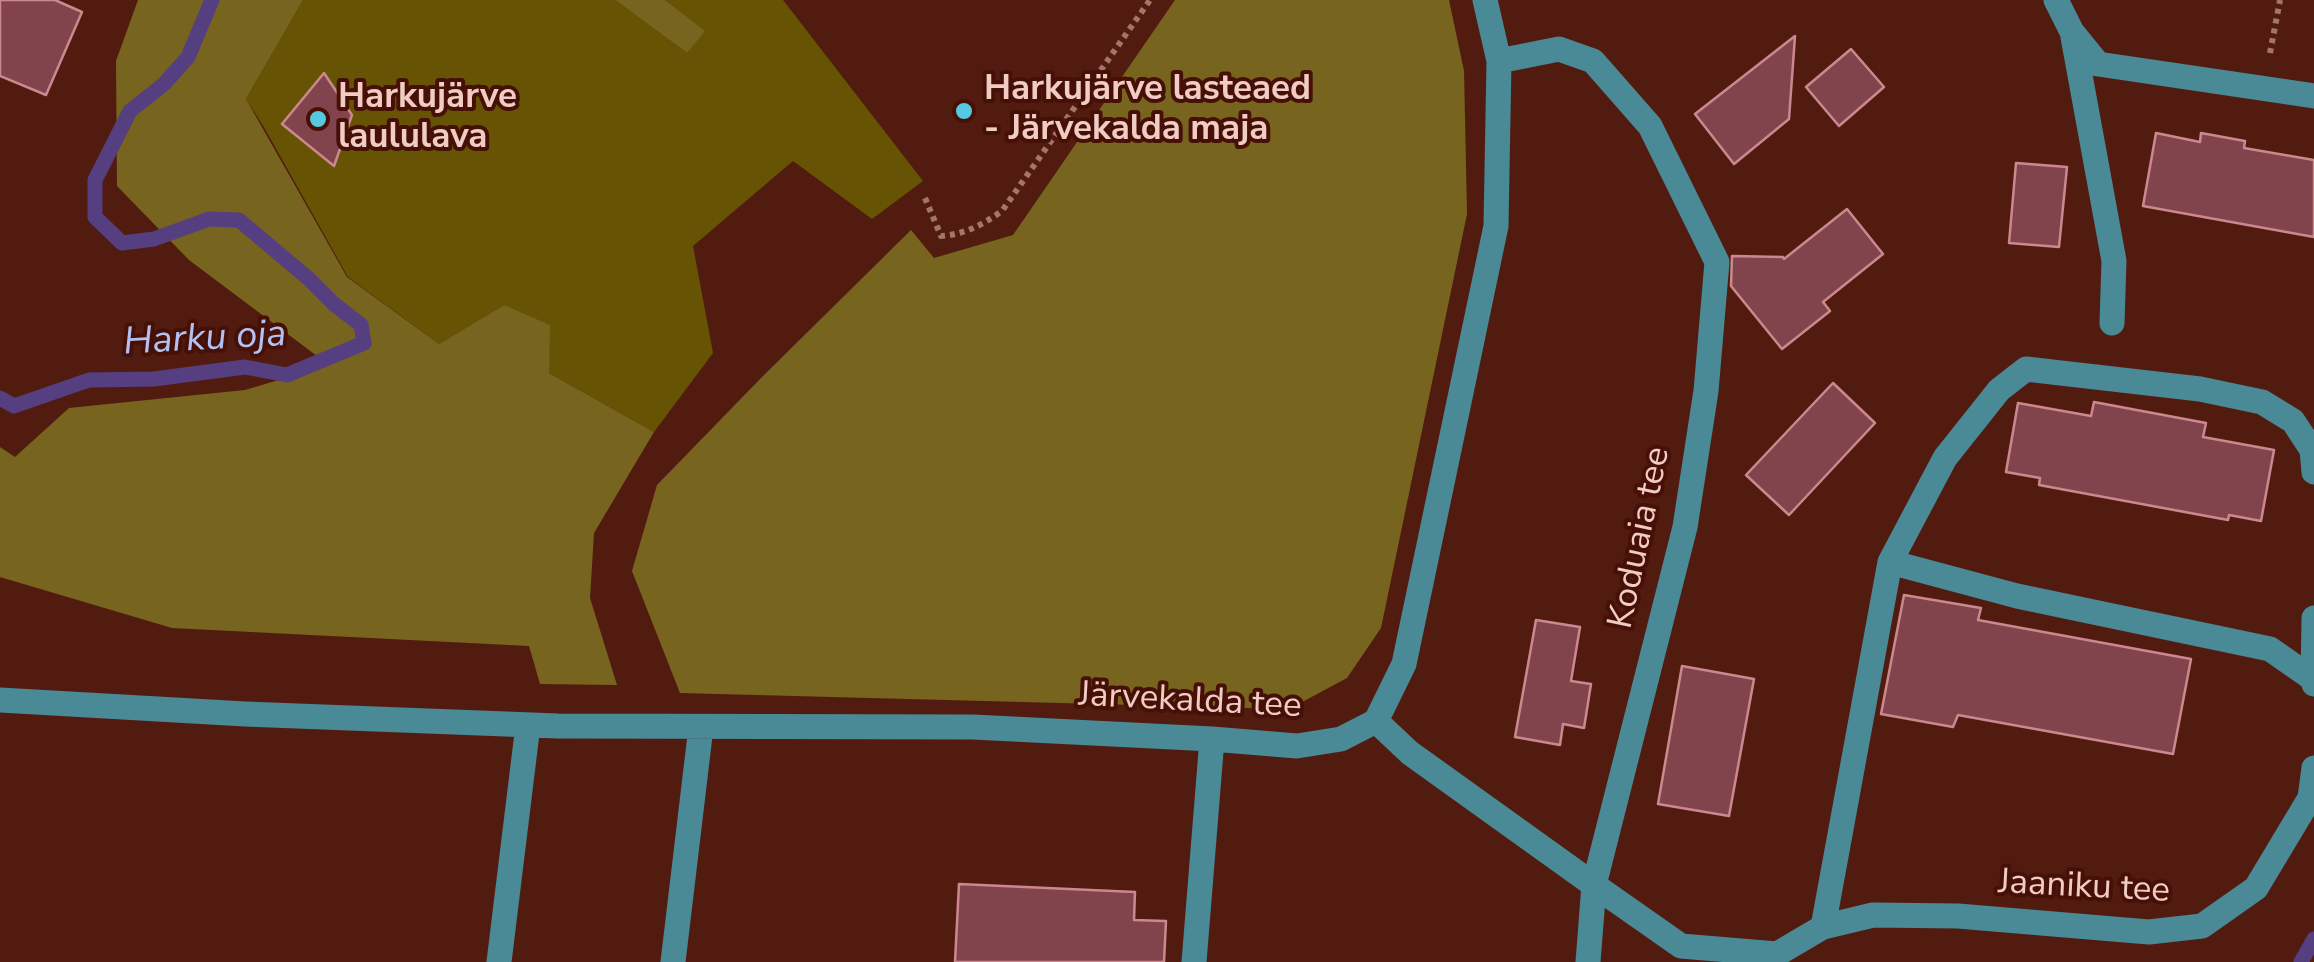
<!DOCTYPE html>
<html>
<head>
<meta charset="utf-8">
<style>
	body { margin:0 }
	canvas { display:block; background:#521b10 }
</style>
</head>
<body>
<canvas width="2314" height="962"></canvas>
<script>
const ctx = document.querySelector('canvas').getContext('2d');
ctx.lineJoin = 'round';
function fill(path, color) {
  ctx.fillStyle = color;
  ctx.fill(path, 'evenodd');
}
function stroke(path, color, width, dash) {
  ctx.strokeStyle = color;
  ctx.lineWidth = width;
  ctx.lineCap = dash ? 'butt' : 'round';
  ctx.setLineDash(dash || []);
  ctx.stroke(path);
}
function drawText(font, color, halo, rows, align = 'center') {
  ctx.font = font + ' "Nunito Sans",sans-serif';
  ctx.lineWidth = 8;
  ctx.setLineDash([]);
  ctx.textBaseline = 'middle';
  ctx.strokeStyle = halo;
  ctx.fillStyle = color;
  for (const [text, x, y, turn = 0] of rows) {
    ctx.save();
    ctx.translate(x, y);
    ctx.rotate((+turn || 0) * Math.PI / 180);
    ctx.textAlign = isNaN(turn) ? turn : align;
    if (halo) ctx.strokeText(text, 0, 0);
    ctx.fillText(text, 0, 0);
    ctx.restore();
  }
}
fill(new Path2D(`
	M303,0H615L687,53L704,31L665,0H783L923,181L872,219L793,161L693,246L713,353L654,432L549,373L504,305L439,344L348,277L265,129L246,99Z`), '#665304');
fill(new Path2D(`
	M138,0H303L246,99L347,277L439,344L504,305L550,325L549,373L654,432L594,533L590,598L617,685L540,684L529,646L172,628L0,577V447L15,457L69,408L245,390L329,365L189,260L117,186L116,61Z
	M615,0H665L705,31L687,53Z
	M1175,0H1449L1464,71L1467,214L1381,628L1347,678L1289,709L680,693L632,571L657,485L762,377L911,230L934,258L1013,235Z`), '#77641e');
stroke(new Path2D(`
	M0,398L14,406L89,380L154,379L245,367L287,375L364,343L361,325L334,304L309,279L239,220L209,219L154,239L122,243L95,217V180L130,111L164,84L188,57L212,0
	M2301,962L2314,939`), '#553f81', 15);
const building = new Path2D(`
	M0,0H55L82,12L46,95L0,76Z
	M1795,36L1789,119L1734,164L1695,114Z
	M1851,49L1884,87L1839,126L1806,87Z
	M324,73L352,115L334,166L282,124Z
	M2156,133L2200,142L2201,133L2245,141L2244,148L2314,160V237L2143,206Z
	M2016,163L2067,167L2059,247L2009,243Z
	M1847,209L1883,254L1823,302L1830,311L1782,349L1731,286L1732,256L1783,257L1784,259Z
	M1833,383L1875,423L1789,515L1746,475Z
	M2094,402L2206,423L2203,437L2274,450L2261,521L2229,515L2228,520L2039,485L2040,478L2006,472L2018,403L2091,416Z
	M1904,595L1981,608L1978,620L2191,659L2173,754L1958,715L1953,727L1881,714Z
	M1536,620L1580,627L1571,681L1591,684L1584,728L1563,724L1560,745L1515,737Z
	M1682,666L1754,679L1729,816L1658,804Z
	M959,884L1135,892L1134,920L1166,921L1164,962H955Z`);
fill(building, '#82444c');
stroke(building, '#cc888e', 2.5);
stroke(new Path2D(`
	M2270,53L2280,0
	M925,198L941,236C966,234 982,225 1002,211L1150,0`), '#a3766c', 6, [5, 5]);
stroke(new Path2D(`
	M2056,0L2072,32L2098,64L2314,96
	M2073,37L2114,261L2112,323
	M1890,562L1945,458L1999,390L2026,369L2200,389L2262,402L2293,421L2312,450L2314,472
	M2313,679L2314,618
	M0,700L245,714L558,726L973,727L1212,739L1297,746L1341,739L1376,721L1404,664L1496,226L1499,61L1485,0
	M1376,721L1410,753L1594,885L1685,527L1706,391L1717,262L1650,126L1593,61L1559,49L1499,61
	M1594,885L1681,946L1777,954L1823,927L1873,915L1958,916L2149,932L2202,926L2256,888L2310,798L2314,768
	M1823,927L1890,562L2017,596L2270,649L2313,679L2314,684
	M499,962L528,725
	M673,962L701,727
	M1194,962L1212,739
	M1588,962L1594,885`), '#4a8996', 25);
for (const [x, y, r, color] of [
	[964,111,10,"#56c9e1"],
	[318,119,10,"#56c9e1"]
]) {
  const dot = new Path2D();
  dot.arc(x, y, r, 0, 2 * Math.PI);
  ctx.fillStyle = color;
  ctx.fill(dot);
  stroke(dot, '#461006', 4);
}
drawText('bold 35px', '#f0ccc4', '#461006', [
	["Harkujärve lasteaed",984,91],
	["- Järvekalda maja",984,131],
	["Harkujärve",338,99],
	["laululava",338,139]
], 'left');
drawText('35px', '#f0ccc4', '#461006', [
	["Koduaia tee",1641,538,-78],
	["Järvekalda tee",1190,702,3],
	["Jaaniku tee",2084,888,3]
]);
drawText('italic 38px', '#b3c1f2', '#461006', [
	["Harku oja",205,340,-3]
]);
</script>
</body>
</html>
